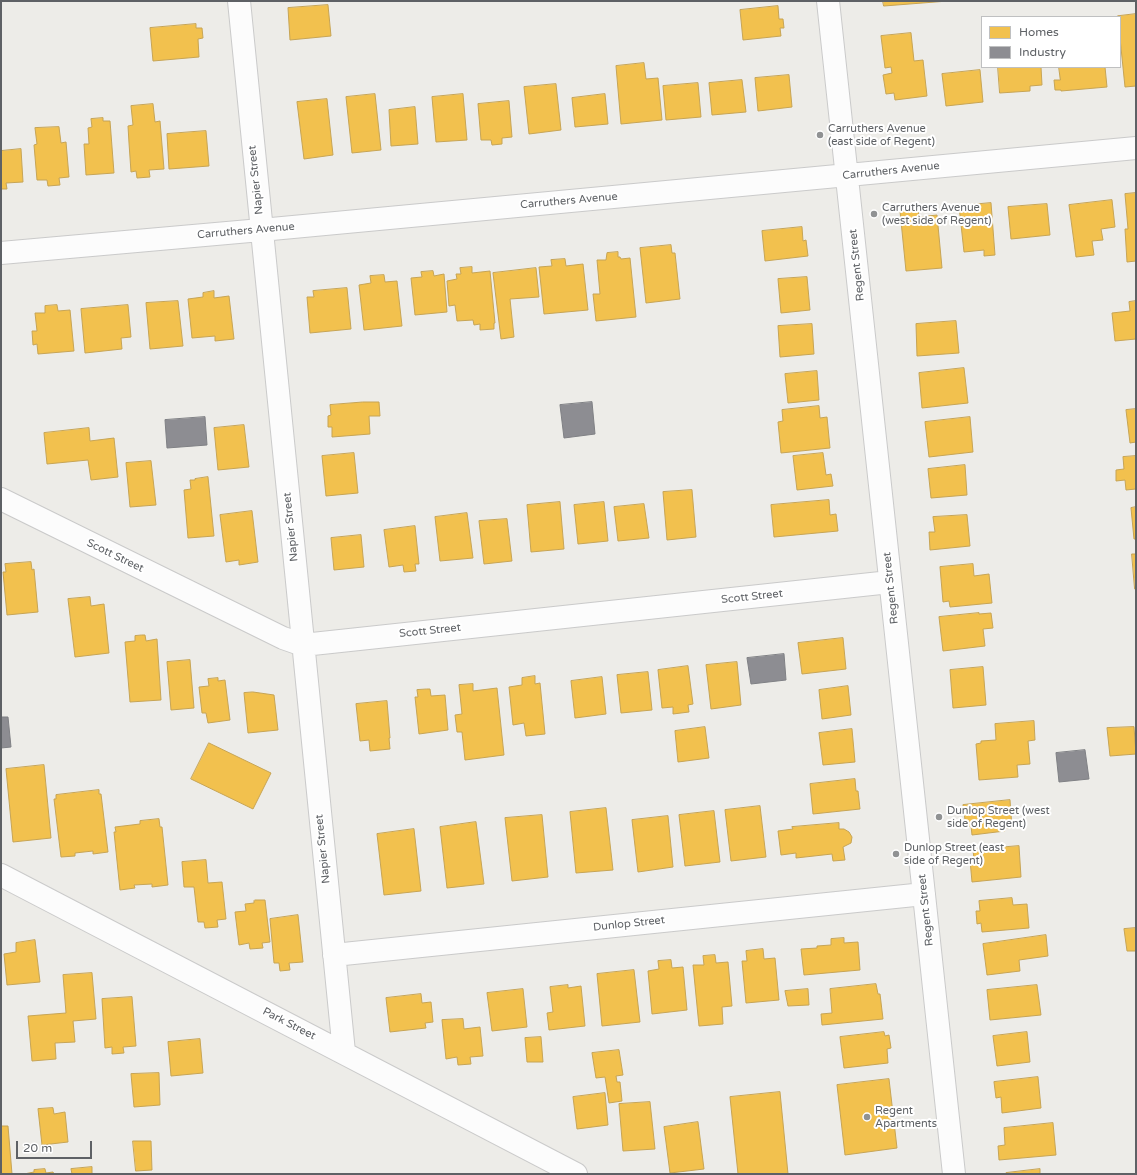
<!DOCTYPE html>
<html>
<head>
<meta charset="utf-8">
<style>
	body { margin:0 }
	#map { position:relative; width:1137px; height:1175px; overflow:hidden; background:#edece8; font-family:"Varela Round",sans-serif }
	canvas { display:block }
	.frame { position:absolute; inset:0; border:2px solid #5e6165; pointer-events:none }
	.legend { position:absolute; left:981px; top:16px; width:140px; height:52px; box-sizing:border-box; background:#fff; border:1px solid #bfc0c1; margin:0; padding:5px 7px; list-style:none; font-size:12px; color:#5e6165 }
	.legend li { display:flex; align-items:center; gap:8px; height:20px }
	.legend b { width:20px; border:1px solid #bfc0c1 }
	.scale { position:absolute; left:16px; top:1141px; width:76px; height:18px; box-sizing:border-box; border:2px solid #5e6165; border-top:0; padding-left:5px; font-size:12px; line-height:14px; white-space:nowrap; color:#5e6165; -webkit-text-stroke:3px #fff; paint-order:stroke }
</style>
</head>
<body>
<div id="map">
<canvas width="1137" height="1175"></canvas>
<div class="frame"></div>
<ul class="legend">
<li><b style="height:11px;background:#f2c14e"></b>Homes</li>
<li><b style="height:11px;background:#8d8d92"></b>Industry</li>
</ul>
<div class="scale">20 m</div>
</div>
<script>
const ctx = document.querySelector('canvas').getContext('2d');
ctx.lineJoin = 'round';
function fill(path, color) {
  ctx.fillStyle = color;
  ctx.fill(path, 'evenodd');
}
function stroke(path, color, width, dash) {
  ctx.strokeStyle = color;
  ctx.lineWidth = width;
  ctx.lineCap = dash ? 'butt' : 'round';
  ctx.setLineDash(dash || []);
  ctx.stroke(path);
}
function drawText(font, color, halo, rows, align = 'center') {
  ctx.font = font + ' "Varela Round",sans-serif';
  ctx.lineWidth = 4;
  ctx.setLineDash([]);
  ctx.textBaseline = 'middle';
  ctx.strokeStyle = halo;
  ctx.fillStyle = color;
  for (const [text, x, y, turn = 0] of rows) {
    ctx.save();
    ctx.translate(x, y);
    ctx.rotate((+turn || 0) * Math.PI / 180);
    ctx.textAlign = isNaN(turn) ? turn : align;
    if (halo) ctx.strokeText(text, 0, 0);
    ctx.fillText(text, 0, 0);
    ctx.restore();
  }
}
const homes = new Path2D(`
	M883,1H948L884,6Z
	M328,5L331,36L290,40L288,8Z
	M778,6L779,19H783L784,28H780L781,36L743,40L740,10Z
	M1136,14V86L1125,87L1120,38V17L1118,16Z
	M196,24V28H202L203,38L198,39L199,57L153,61L150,28Z
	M911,33L914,61L923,60L927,96L895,100L894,93L886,94L883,75L892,73L891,67L885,68L881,36Z
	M644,63L646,79L658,78L662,120L621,124L616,66Z
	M998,67H1041L1042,85L1030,86V91L1000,93Z
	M1059,67H1105L1107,87L1061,91V90H1055L1054,80H1060Z
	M980,70L983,102L946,106L942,74Z
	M789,75L792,107L758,111L755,78Z
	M742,80L746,112L712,115L709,83Z
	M698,83L701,117L666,120L663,86Z
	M556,84L561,130L529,134L524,87Z
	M375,94L381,150L352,153L346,97Z
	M463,94L467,140L436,142L432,97Z
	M605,94L608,124L575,127L572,98Z
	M327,99L333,155L304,159L297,102Z
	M509,101L512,137L502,138V144L492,145L491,140H481L478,104Z
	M153,104L155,122L160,121L164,169L149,170L150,177L137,178L136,171L131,172L129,143L128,126L133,125L131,106Z
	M415,107L418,144L391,146L389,110Z
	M103,118V121H110L114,173L86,175L84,144H89L88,128L92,127L91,119Z
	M59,127L61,143L66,142L69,177L59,178L60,185L48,186L47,180H37L34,145L37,144L35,128Z
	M206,131L209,166L169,169L167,134Z
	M21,149L23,182L6,183L7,189H1V151Z
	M1136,193V261L1127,262L1125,229H1128L1125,194Z
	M1112,200L1115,227L1101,229L1103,240L1092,241L1094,255L1076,257L1069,205Z
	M991,203L995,255L984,256V250L964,252L959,206Z
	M1047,204L1050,235L1011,239L1008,207Z
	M918,209L919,217L937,215L942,268L906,271L900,211Z
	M802,227L803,241L806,240L808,256L765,261L762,231Z
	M671,245L672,253H675L680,299L646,303L640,248Z
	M618,252V257H620L621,259L630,258L636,317L596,321L593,294H600L597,260H606L607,253Z
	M565,259L566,266L583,264L588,310L544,314L539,267L552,266L551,260Z
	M472,267V273L490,271L495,323H494V329L480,330V324L474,325L473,320L457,321L455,305L449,306L447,281L457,279L456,274H461L460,268Z
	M536,268L539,297L510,299L514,337L501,339L493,273Z
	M433,271L434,276L444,274L447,312L415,315L411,278L422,277L421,272Z
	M384,275L385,282L397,281L402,326L364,330L359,285L371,283L370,276Z
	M807,277L810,310L781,313L778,279Z
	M347,288L351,329L310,333L307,297H314L313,291Z
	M214,291V298L229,296L234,339L215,341V336L192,338L188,299L203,297V293Z
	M178,301L183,346L150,349L146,303Z
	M1136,301V339L1115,341L1112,313L1130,311L1129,302Z
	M57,305L58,311L70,310L74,351L38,354L37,344L33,345L32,331H37L35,313H45V306Z
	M128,305L131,337L121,338L122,349L85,353L81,309Z
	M956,321L959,353L917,356L916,324Z
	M812,324L814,354L780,357L778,326Z
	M964,368L968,403L922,408L919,373Z
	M817,371L819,400L788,403L785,374Z
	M363,402H379L380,416H369L370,434L332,437V427H328V416L331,415L330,405Z
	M819,406L820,418L827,417L830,448L781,453L778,422L783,421L782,410Z
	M1136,409V442L1130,443L1126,410Z
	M970,417L973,452L929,457L925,422Z
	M244,425L249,467L218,470L214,428Z
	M89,428L90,441L114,438L118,477L91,480L88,460L47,464L44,433Z
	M354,453L358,493L326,496L322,456Z
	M823,453L826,475L831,474L833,486L797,490L793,456Z
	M1136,456V489L1126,490L1125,480L1116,481V470L1124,469L1123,457Z
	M151,461L156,505L130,507L126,463Z
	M965,465L967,495L931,498L928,469Z
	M208,477L214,536L188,538L184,490L191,489L190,480H195V479Z
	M692,490L696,537L667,540L663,492Z
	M829,500L830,515L836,514L838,531L774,537L771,505Z
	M560,502L564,549L531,552L527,505Z
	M604,502L608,541L578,544L574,505Z
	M644,504L649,538L618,541L614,507Z
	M1136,507V539H1134L1131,508Z
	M252,511L258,562L239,565V560L226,562L220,515Z
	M467,513L473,558L440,561L435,517Z
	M967,515L970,546L930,550L929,532H935L933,517Z
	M507,519L512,561L484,564L479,521Z
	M415,526L419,564H415L416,571L404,572L403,565L389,567L384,530Z
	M361,535L364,567L334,570L331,538Z
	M1132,554H1136V589H1135Z
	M31,562L32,570L34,569L38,612L7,615L3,572H6L5,564Z
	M973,564L974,576L989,574L992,603L950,607L949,601L943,602L940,567Z
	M90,597L91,606L104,604L109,653L75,657L68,599Z
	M979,613V614L991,613L993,628L983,629L985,646L943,651L939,617Z
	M142,635H145L146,641L157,639L161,700L130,702L125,642L135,641V636Z
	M843,638L846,669L802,674L798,643Z
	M190,660L194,708L171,710L167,662Z
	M737,662L741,705L711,709L706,665Z
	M688,666L693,704L688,705L689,712L673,714V707L662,708L658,670Z
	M983,667L986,705L953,708L950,670Z
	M648,672L652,710L621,713L617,675Z
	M535,676V684L540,683L545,734L526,736L524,723L513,725L509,687L522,685V678Z
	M602,677L606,714L575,718L571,681Z
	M218,678V681L225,680L230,720L208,723L206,713H202L199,687L209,686L208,679Z
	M473,684V691L497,688L504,755L465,760L462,732H457L455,715L462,714L459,685Z
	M848,686L851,715L822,719L819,690Z
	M427,689H430L431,696L445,695L448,730L419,734L415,697H418L417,690Z
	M253,692L274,695L278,730L248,733L244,693Z
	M387,701L390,738H389L390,749L370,751L369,740L360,741L356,704Z
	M1034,721L1035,740L1028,741L1030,764L1017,765L1018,777L979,780L976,744L981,743V741L996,740L995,724Z
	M705,727L709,758L678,762L675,731Z
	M1134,727L1136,754L1110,756L1107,728Z
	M852,729L855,762L823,765L819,733Z
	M209,743L271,773L253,809L191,779Z
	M44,765L51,838L13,842L6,769Z
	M855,779L856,791H858L860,809L813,814L810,784Z
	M99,790V794H101L108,852L93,854V851L75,853V856L61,857L54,799H56V795Z
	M1010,800L1012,828H1004L1005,831L972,835L971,826L966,827L963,805Z
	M760,806L766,857L731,861L725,810Z
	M606,808L613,870L576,873L570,812Z
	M714,811L720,862L685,866L679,815Z
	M542,815L548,877L512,881L505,818Z
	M668,816L673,867L638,872L632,820Z
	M159,819L160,827H162L168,885L152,887V884L134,885L135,888L120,890L114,832H116L115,827L140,824V821Z
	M476,822L484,884L447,888L440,827Z
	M839,823V829H844L849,832L852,837L851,843L843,847L845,860L833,861L832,854L796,858V853L781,855L778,831L793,829L792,827Z
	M414,829L421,891L384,895L377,834Z
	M1019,846L1021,877L972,882L970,860L974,859L973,850Z
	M206,860L208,883L222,882L226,919L217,920L218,927L205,928L204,922H198L194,887H184L182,862Z
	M1012,898L1013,905L1027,904L1029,928L982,932L981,923L977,924L976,911H980L979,901Z
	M255,900H265L270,942L262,943L263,948L250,949L249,943L239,945L235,912L246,911L245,904L254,903V901Z
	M298,915L303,962L289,963L290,970L280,971L279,963H274L270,919Z
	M1136,928V951H1127L1124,929Z
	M1046,935L1048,956L1019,960L1020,971L987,975L983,944Z
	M844,938V943L858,942L860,970L804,975L801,949L817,948V946L831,945V939Z
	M35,940L40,982L7,985L4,954L16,952V943Z
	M763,949L764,959L775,958L779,1000L746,1003L742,961H747L746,951Z
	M715,955L716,963L728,962L732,1006L722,1007L723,1024L699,1026L693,965H704L703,956Z
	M671,960L672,968L683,967L687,1010L652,1014L648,971L659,969L658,961Z
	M634,970L640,1022L602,1026L597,974Z
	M92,973L96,1019L73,1021L75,1042L55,1043L56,1059L32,1061L28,1016L66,1013L63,975Z
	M876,984L878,994H880L883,1019L822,1025L821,1014L832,1013L830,989Z
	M568,985V988L581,986L585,1026L549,1030L547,1013L553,1012L550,987Z
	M1037,985L1041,1015L990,1020L987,990Z
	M523,989L527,1027L492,1031L487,993Z
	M808,989L809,1005L788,1006L785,991Z
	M421,994L422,1003L431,1002L433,1022L425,1023L426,1028L390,1032L386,998Z
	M132,997L136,1046L123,1047L124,1053L112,1054V1047L105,1048L102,999Z
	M463,1019L464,1029L480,1027L483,1056L470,1057L471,1064L458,1065L457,1057L446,1059L442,1020Z
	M884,1032L885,1036L889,1035L891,1048L887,1049L888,1063L844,1068L840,1037Z
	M1027,1032L1030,1062L997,1066L993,1036Z
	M541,1037L543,1062H527L525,1038Z
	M200,1039L203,1073L171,1076L168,1042Z
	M619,1050L623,1075L616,1076L617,1082H620L622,1101L609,1103L605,1077L596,1078L592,1053Z
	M159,1073L160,1105L134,1107L131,1074Z
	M1038,1077L1041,1108L1002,1113L1001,1097L996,1098L994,1082Z
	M889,1079L897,1148L845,1155L837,1085Z
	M780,1092L788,1174H738L730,1097Z
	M605,1093L608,1125L577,1129L573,1097Z
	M650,1102L655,1149L623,1151L619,1104Z
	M53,1108L54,1114L65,1112L68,1142L42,1145L38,1109Z
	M698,1122L704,1169L670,1173L664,1127Z
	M1053,1123L1056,1155L999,1160L998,1146L1005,1145L1004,1128Z
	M1,1126H8L12,1174H1Z
	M133,1141H151L152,1170L136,1171Z
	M92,1167V1174H72L71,1169Z
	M45,1169L46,1173L53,1172L54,1174H24L34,1172V1170Z
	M1040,1169V1174H1006V1173Z`);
fill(homes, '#f2c14e');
stroke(homes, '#c6a455', 1);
const industry = new Path2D(`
	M592,402L595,434L564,438L560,405Z
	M205,417L207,445L167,448L165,420Z
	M784,654L786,680L751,684L747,658Z
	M1,717H8L11,747L1,748Z
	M1085,750L1089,779L1059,782L1056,753Z`);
fill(industry, '#8d8d92');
stroke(industry, '#7f8084', 1);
const street = new Path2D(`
	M239,1L344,1052
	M828,1L954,1174
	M1,253L261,230L1136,148
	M1,499L283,638L303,645L890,582
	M1,875L576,1174
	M334,955L924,894`);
stroke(street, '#cacaca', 24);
stroke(street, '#fcfcfc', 22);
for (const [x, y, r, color] of [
	[820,135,4,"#909293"],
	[874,214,4,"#909293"],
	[939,817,4,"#909293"],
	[896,854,4,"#909293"],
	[867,1117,4,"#909293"]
]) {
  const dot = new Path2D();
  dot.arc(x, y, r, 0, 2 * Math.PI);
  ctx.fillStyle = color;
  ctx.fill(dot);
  stroke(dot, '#fff', 1.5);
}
drawText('11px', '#5e6165', '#fff', [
	["Carruthers Avenue",828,129],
	["(east side of Regent)",828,142],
	["Carruthers Avenue",882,208],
	["(west side of Regent)",882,221],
	["Dunlop Street (west",947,811],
	["side of Regent)",947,824],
	["Dunlop Street (east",904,848],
	["side of Regent)",904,861],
	["Regent",875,1111],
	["Apartments",875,1124]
], 'left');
drawText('11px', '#5e6165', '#fff', [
	["Carruthers Avenue",891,171,-6],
	["Napier Street",256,180,-96],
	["Carruthers Avenue",569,201,-5],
	["Carruthers Avenue",246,231,-5],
	["Regent Street",857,265,-96],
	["Napier Street",291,527,-96],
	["Scott Street",115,556,26],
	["Regent Street",891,588,-96],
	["Scott Street",752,597,-6],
	["Scott Street",430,631,-6],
	["Napier Street",323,849,-96],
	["Regent Street",926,910,-96],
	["Dunlop Street",629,924,-6],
	["Park Street",289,1024,27]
]);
</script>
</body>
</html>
